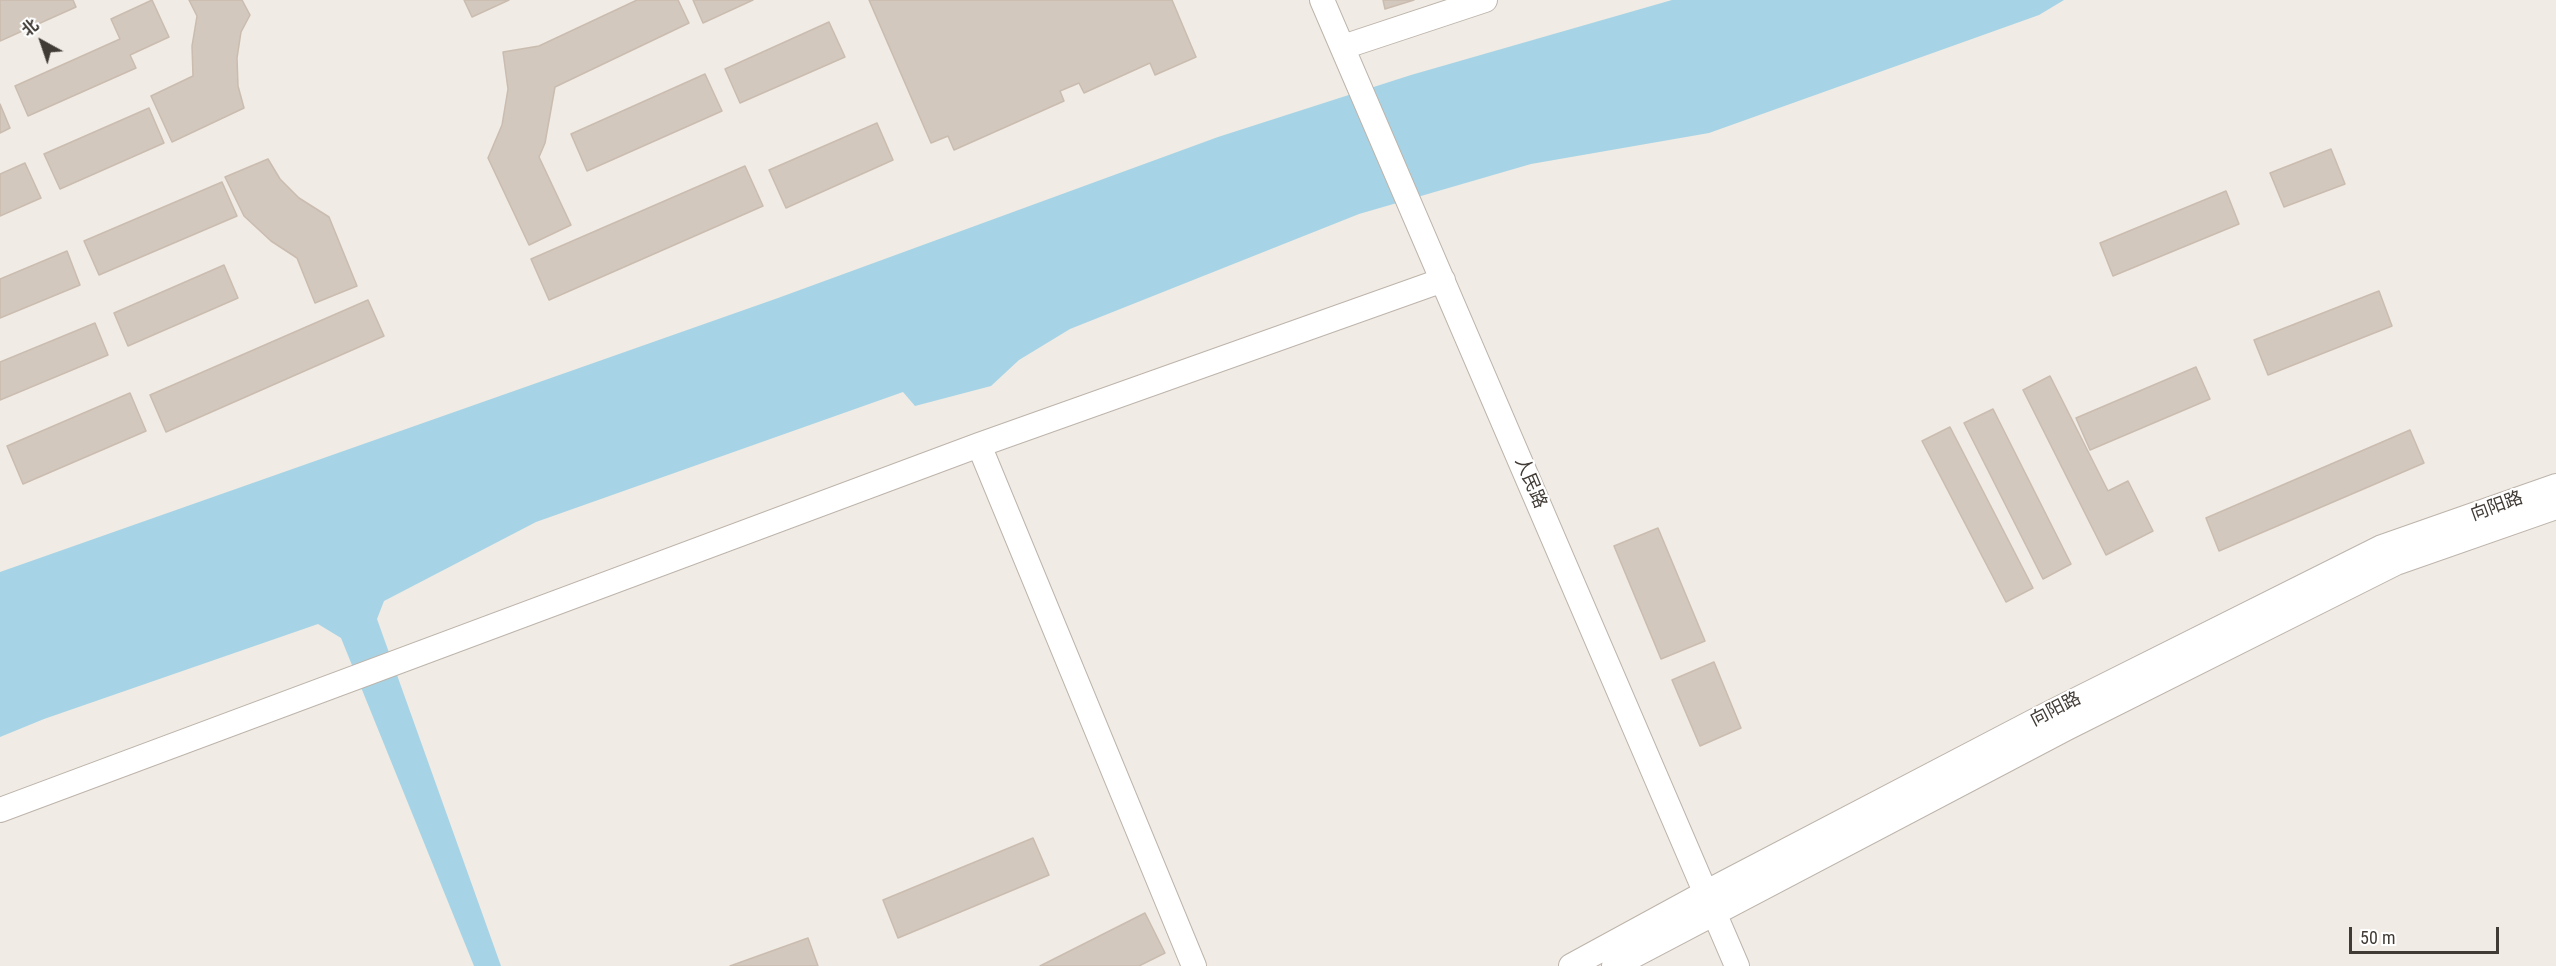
<!DOCTYPE html>
<html>
<head>
<meta charset="utf-8">
<style>
	body { margin:0 }
	#map { position:relative; width:2556px; height:966px; overflow:hidden; background:#f0ebe4; font-family:"Roboto Condensed","Noto Sans SC",sans-serif }
	canvas { display:block }
	.north { position:absolute; left:12px; top:12px; width:60px; height:60px; -webkit-text-stroke:4px #fff; paint-order:stroke; rotate:320deg; font-size:16px; font-weight:700; line-height:24px; text-align:center; color:#413b35 }
	.north::after { content:''; display:block; margin:auto; width:21px; height:27px; background:#413b35; clip-path:polygon(50% 0,100% 100%,50% 72%,0 100%) }
	.scale { position:absolute; left:2349px; top:927px; width:150px; height:27px; box-sizing:border-box; border:3px solid #413b35; border-top:0; padding-left:8px; font-size:18px; line-height:21px; white-space:nowrap; color:#413b35; -webkit-text-stroke:4px #fff; paint-order:stroke }
</style>
</head>
<body>
<div id="map">
<canvas width="2556" height="966"></canvas>
<div class="north">北</div>
<div class="scale">50 m</div>
</div>
<script>
const ctx = document.querySelector('canvas').getContext('2d');
ctx.lineJoin = 'round';
function fill(path, color) {
  ctx.fillStyle = color;
  ctx.fill(path, 'evenodd');
}
function stroke(path, color, width, dash) {
  ctx.strokeStyle = color;
  ctx.lineWidth = width;
  ctx.lineCap = dash ? 'butt' : 'round';
  ctx.setLineDash(dash || []);
  ctx.stroke(path);
}
function drawText(font, color, halo, rows, align = 'center') {
  ctx.font = font + ' "Roboto Condensed","Noto Sans SC",sans-serif';
  ctx.lineWidth = 4.5;
  ctx.setLineDash([]);
  ctx.textBaseline = 'middle';
  ctx.strokeStyle = halo;
  ctx.fillStyle = color;
  for (const [text, x, y, turn = 0] of rows) {
    ctx.save();
    ctx.translate(x, y);
    ctx.rotate((+turn || 0) * Math.PI / 180);
    ctx.textAlign = isNaN(turn) ? turn : align;
    if (halo) ctx.strokeText(text, 0, 0);
    ctx.fillText(text, 0, 0);
    ctx.restore();
  }
}
fill(new Path2D(`
	M1672,0H2064L2039,15L1709,133L1531,164L1359,214L1070,329L1019,360L991,386L915,406L903,392L536,522L384,601L377,619L501,966H474L341,638L318,624L44,719L0,737V572L778,298L1218,137L1411,75Z`), '#a6d4e6');
const building = new Path2D(`
	M0,0H73L76,7L0,41Z
	M152,0L169,37L130,55L136,68L28,116L15,86L120,39L111,19Z
	M189,0H242L250,15L241,32L237,58L238,86L244,108L172,142L151,96L193,76L192,46L197,16Z
	M464,0H509L472,17Z
	M637,0H678L689,23L555,87L545,143L539,157L571,225L529,245L488,158L502,125L508,89L503,52L539,46Z
	M693,0H753L703,23Z
	M869,0H1172L1196,57L1155,75L1150,63L1084,93L1079,83L1060,91L1064,101L954,150L948,136L931,143Z
	M1383,0H1414L1385,9Z
	M829,22L845,57L740,103L725,69Z
	M705,74L722,111L587,171L571,134Z
	M0,104L10,128L0,133Z
	M149,108L164,143L60,189L44,154Z
	M877,123L893,160L786,208L769,170Z
	M2331,149L2345,184L2284,207L2270,173Z
	M268,159L280,179L299,198L329,217L357,286L315,303L297,258L271,241L244,216L225,177Z
	M25,163L41,198L0,216V174Z
	M745,166L763,206L549,300L531,259Z
	M222,182L237,216L99,275L84,241Z
	M2226,191L2239,224L2113,276L2100,243Z
	M67,251L80,285L0,318V279Z
	M224,265L238,298L128,346L114,313Z
	M2379,291L2392,326L2268,375L2254,340Z
	M368,300L384,336L166,432L150,395Z
	M95,323L108,355L0,400V362Z
	M2196,367L2210,399L2090,450L2076,418Z
	M2050,376L2108,491L2128,481L2153,531L2106,555L2023,390Z
	M130,393L146,431L23,484L7,446Z
	M1993,409L2071,564L2043,579L1964,423Z
	M1950,427L2033,588L2006,602L1922,441Z
	M2410,430L2424,463L2219,551L2206,518Z
	M1658,528L1705,641L1661,659L1614,546Z
	M1714,662L1741,728L1700,746L1672,680Z
	M1033,838L1049,875L898,938L883,900Z
	M1145,913L1165,953L1139,966H1040Z
	M808,938L818,966H730Z`);
fill(building, '#d3c8be');
stroke(building, '#cabcaf', 1.5);
const minor = new Path2D(`
	M1322,0L1737,966
	M1343,47L1485,0
	M979,445L1194,966
	M0,810L979,445L1443,280
	M1571,966L1705,893L2046,715L2382,547L2556,486
	M1614,966L2067,728L2396,563L2556,507`);
stroke(minor, '#bdb4ab', 26);
stroke(minor, '#fff', 24);
drawText('18px', '#413b35', '#fff', [
	["人民路",1530,483,67],
	["向阳路",2497,507,-20],
	["向阳路",2056,710,-27]
]);
</script>
</body>
</html>
